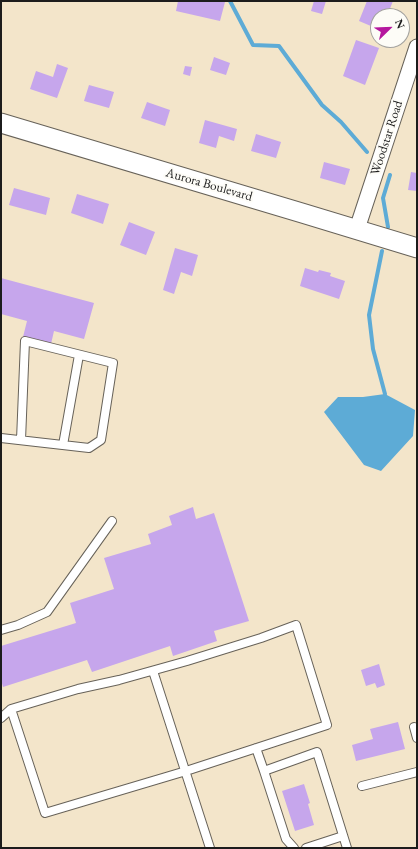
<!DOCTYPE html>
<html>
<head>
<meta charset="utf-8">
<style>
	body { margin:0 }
	#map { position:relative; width:418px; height:849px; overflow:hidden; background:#f3e5ca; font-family:"EB Garamond",serif }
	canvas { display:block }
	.frame { position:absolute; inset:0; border:2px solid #1c1c1c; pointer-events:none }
	.north { position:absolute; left:370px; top:8px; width:40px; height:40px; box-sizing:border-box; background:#fdfcf7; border:1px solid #a3a29f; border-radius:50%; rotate:67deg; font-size:11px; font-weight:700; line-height:16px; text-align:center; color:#1c1c1c }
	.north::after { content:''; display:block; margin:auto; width:14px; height:18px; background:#b5179e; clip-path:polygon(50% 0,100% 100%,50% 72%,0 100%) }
</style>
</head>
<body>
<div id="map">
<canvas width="418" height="849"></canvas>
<div class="frame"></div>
<div class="north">N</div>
</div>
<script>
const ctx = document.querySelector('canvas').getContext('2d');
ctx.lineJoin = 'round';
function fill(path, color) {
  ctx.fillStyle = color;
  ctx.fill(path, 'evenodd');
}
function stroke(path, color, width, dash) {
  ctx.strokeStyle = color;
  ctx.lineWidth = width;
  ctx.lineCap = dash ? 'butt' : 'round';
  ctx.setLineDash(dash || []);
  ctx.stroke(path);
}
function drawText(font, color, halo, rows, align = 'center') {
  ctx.font = font + ' "EB Garamond",serif';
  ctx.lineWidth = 4;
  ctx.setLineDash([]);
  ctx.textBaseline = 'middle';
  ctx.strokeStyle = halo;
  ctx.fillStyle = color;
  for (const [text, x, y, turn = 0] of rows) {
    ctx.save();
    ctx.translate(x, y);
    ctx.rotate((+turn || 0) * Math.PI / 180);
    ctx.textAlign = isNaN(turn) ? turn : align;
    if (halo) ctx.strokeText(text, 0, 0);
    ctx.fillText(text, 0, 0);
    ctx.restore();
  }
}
fill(new Path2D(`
	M385,394L415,410L413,436L381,471L364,465L324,412L338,397H363Z`), '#5dabd6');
stroke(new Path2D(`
	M230,1L253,45L279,46L322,105L341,122L367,152
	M388,227L383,198L390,175
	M382,251L369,315L373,349L385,394`), '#5dabd6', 4);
fill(new Path2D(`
	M178,1L225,2L220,21L176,11Z
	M314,1H326L322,14L311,11Z
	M367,1H393L387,16H378V29L359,21Z
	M356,40L379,48L365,85L343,76Z
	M214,57L230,63L226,75L210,70Z
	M57,64L68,68L57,98L30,89L36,71L53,77Z
	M185,66L192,67L190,76L183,74Z
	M89,85L114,92L109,108L84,101Z
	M147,102L170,110L165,126L141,118Z
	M205,120L237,129L234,141L219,136L216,148L199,143Z
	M256,134L281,142L276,158L251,151Z
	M324,162L350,169L345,185L320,178Z
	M411,172L417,173V191L408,190Z
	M14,188L50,198L46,215L9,205Z
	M77,194L109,204L103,224L71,213Z
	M129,222L155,232L146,255L120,245Z
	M175,248L198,255L192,276L181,272L174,294L163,290Z
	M305,268L318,272L319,270L331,273L330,276L345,281L339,299L300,286Z
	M1,278L94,303L84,339L54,331L51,344L23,337L27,321L1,314Z
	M193,507L196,519L214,513L249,621L214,631L217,641L173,656L170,646L92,672L87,660L3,687L1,680V646L76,623L70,603L114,589L104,558L151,544L148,534L172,525L169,516Z
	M379,664L385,685L377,688L375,683L366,686L361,670Z
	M398,722L405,749L356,761L352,745L373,739L370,729Z
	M304,784L310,803L308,804L314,825L295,831L282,791Z`), '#c6a6ec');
const service = new Path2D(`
	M1,438L89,448L101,440L113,363L25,341L21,440
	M63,445L79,355
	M1,630L18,625L47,612L112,521
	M153,671L210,848
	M1,718L11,709L78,689L119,680L187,661L261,638L296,625L327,725L186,771L45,813L11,709
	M414,727L417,738
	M256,748L264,771
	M362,786L417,772
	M294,848L286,839L264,771L317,752L347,848
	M306,848L343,836`);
const minor = new Path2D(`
	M357,229L417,47`);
const tertiary = new Path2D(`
	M1,123L302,213L417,248`);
stroke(service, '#676259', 10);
stroke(minor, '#676259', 17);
stroke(tertiary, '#676259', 21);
stroke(service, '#fff', 8);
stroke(minor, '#fff', 15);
stroke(tertiary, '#fff', 19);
drawText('13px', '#1c1c1c', '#fdfcf7', [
	["Woodstar Road",387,138,-72],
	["Aurora Boulevard",209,185,16]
]);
</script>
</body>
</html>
